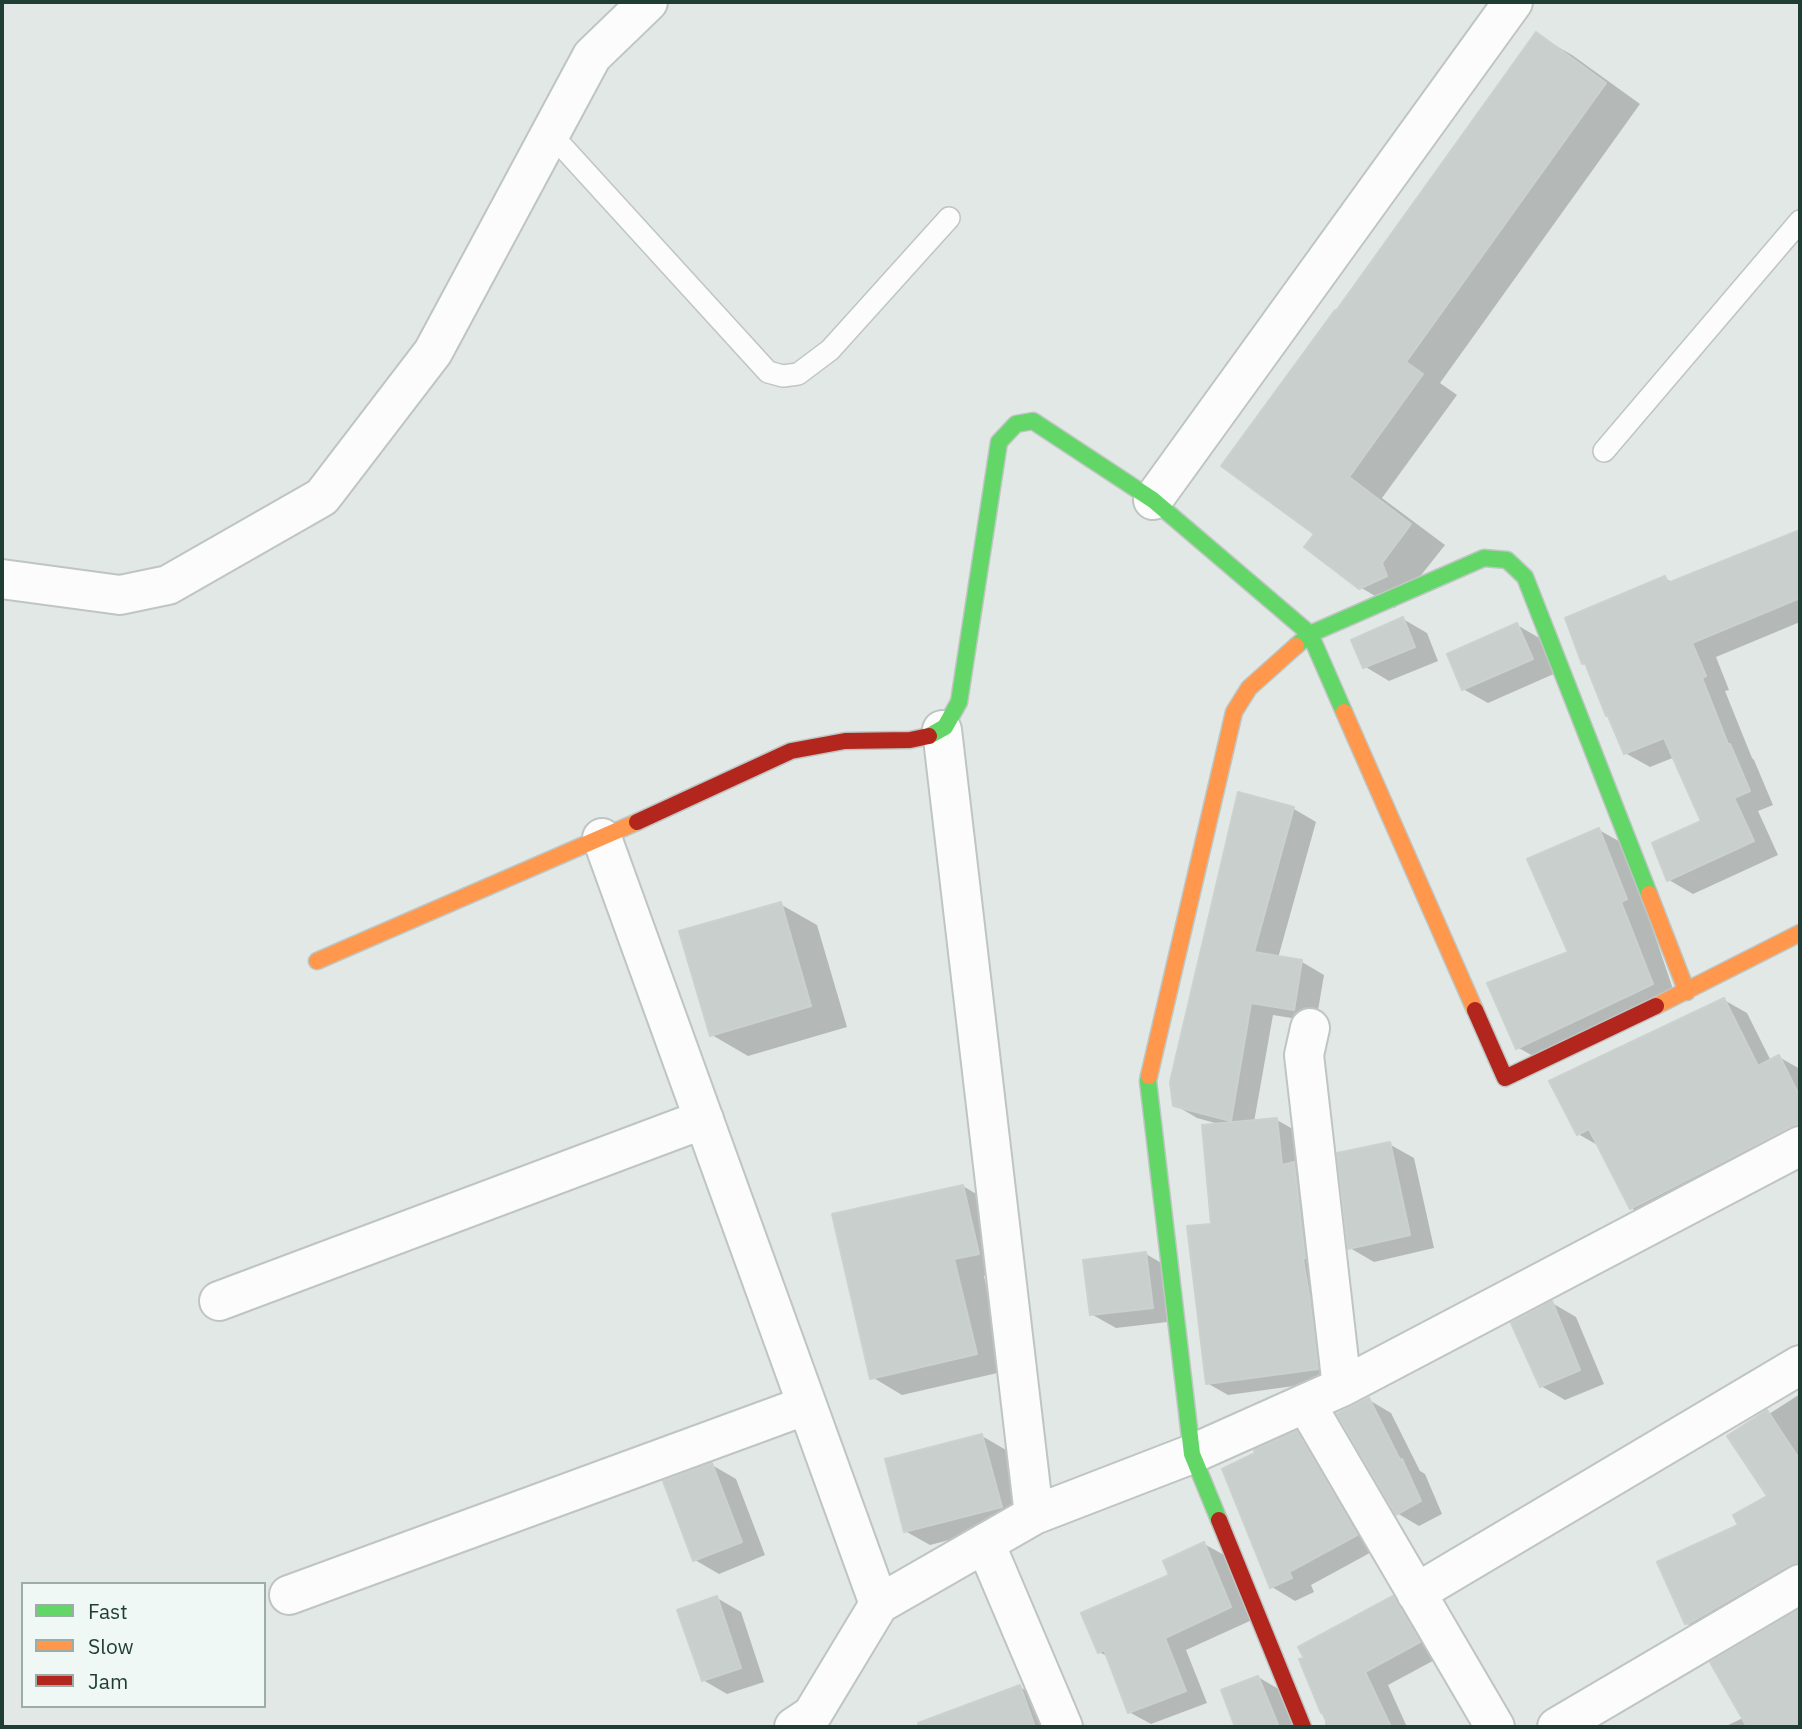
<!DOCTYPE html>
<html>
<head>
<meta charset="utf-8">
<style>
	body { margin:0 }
	#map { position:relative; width:1802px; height:1729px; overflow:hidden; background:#e2e8e5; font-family:"IBM Plex Sans",sans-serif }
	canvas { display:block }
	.frame { position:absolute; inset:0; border:4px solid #1f3c35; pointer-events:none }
	.legend { position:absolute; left:21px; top:1582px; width:245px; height:126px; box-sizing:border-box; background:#eff8f4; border:2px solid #9cada8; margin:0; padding:9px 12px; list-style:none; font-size:21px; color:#1f3c35 }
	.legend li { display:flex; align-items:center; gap:14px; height:35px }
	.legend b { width:35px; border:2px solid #9cada8 }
</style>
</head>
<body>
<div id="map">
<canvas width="1802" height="1729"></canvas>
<div class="frame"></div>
<ul class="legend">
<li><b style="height:9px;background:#63d668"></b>Fast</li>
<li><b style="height:9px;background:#ff974d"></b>Slow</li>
<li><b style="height:9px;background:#b3261e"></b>Jam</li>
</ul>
</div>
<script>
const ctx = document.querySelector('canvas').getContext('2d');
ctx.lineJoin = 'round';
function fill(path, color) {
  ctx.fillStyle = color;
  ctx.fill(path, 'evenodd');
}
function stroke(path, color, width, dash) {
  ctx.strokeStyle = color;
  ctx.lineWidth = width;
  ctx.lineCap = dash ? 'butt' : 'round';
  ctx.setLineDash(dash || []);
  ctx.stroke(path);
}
fill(new Path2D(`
	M1537,35L1572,55L1640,104L1440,383L1457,395L1382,498L1445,545L1395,608L1360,587L1316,534L1335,312Z
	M1800,531V622L1716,657L1729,690L1725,691L1752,758L1754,760L1773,805L1758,811L1778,855L1693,894L1669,880L1703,822L1675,757L1650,767L1625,753L1587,664L1584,663L1664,578L1674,583Z
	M1403,619L1427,633L1438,661L1389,681L1364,666Z
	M1517,625L1541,639L1556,673L1488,703L1463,689Z
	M1239,794L1294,809L1316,822L1278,958L1302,962L1324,975L1316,1022L1273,1015L1254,1122L1277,1120L1298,1132L1338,1380L1228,1395L1207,1383L1213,1225L1222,1125L1197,1118L1175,1105Z
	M1599,830L1624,844L1676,998L1542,1061L1517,1047L1570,953Z
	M780,904L817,925L847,1027L748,1056L712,1035Z
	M1724,1000L1747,1013L1771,1061L1779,1057L1800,1069V1146L1655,1222L1631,1208L1601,1147L1578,1134Z
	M1389,1144L1414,1158L1434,1248L1374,1262L1350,1248Z
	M963,1186L993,1204L1009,1271L984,1276L1006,1371L902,1395L872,1377Z
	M1146,1254L1170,1268L1176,1321L1116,1328L1091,1314Z
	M1552,1303L1576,1317L1604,1384L1565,1400L1541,1386Z
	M1800,1394V1585L1710,1636L1686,1623L1741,1526L1769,1497V1414Z
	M1369,1400L1391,1413L1420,1471L1425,1474L1442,1514L1419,1526L1397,1513Z
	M1296,1433L1320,1447L1379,1548L1311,1585L1314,1592L1295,1601L1272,1587L1224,1470Z
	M982,1436L1006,1450L1025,1520L930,1545L905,1531Z
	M712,1465L736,1479L765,1555L719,1574L695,1560Z
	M1204,1544L1226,1556L1252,1620L1186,1650L1207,1703L1151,1724L1129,1712L1109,1657L1099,1652Z
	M717,1598L741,1612L764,1682L727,1694L703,1680Z
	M1393,1598L1416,1611L1442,1656L1388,1685L1407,1727H1326L1325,1719L1301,1660Z
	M1800,1611V1706H1799L1800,1709V1727H1724L1743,1718L1712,1663Z
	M1258,1677L1282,1691L1297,1727H1237L1223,1691Z
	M1020,1687L1044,1701L1054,1727H971L964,1708Z`), '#0003');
const building = new Path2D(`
	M1536,32L1606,83L1406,362L1423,374L1349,477L1411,524L1382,563L1387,576L1359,589L1304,547L1314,534L1221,466L1335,310L1336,311Z
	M1800,530V598L1692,643L1706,676L1702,678L1728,744H1730L1750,791L1734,798L1754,841L1667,881L1652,843L1701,821L1664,738L1624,754L1608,716H1606L1585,663L1582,664L1565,618L1665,576L1668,583Z
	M1403,617L1415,647L1363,668L1351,640Z
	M1517,623L1533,659L1462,690L1447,654Z
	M1238,792L1294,807L1254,952L1302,960L1294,1010L1251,1003L1231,1121L1173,1106L1170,1082Z
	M1599,828L1627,899L1621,902L1653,984L1516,1049L1487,983L1568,952L1527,859Z
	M781,902L811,1006L710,1036L679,931Z
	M1724,998L1758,1066L1779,1055L1800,1097V1124L1790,1127L1630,1209L1589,1129L1577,1135L1549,1081Z
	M1277,1118L1282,1165L1294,1162L1305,1258L1303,1259L1310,1301L1318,1369L1206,1384L1187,1226L1211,1224L1202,1125Z
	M1390,1142L1410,1235L1348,1249L1337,1153Z
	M963,1185L979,1254L954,1259L977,1354L870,1379L832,1214Z
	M1146,1252L1153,1308L1090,1315L1083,1260Z
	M1552,1301L1580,1370L1540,1387L1511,1323Z
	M1369,1398L1400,1460L1402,1459L1421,1501L1396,1515L1337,1414Z
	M1767,1410L1800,1460V1562L1789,1565L1688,1624L1687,1623L1685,1624L1657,1562L1738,1525L1733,1515L1767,1496L1727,1436Z
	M1297,1431L1357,1535L1289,1572L1292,1578L1270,1588L1222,1469L1255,1453L1254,1450Z
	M982,1434L1002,1507L904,1532L885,1459Z
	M712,1463L742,1542L693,1561L663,1481Z
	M1204,1542L1231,1607L1165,1638L1186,1691L1128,1713L1104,1650L1098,1653L1081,1613L1169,1575L1163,1561Z
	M717,1596L741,1668L702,1681L677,1610Z
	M1393,1596L1420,1642L1365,1672L1391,1727H1329L1322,1712L1321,1713L1299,1659L1304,1658L1298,1647Z
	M1800,1609V1727H1747L1710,1662Z
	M1258,1676L1279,1727H1235L1221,1690Z
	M1020,1685L1035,1727H919L918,1723Z`);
fill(building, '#c9cfcd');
stroke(building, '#cbd1ce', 2);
const lane = new Path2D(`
	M550,133L768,372L783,376L798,374L830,350L949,218
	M1604,451L1800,221`);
const street = new Path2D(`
	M1153,500L1513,2
	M2,579L120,595L168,585L322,497L433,352L592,56L648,2
	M942,730L1034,1515
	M602,838L879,1604
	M1310,1028L1304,1055L1342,1387
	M219,1301L704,1119
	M1306,1404L1495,1727
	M985,1543L1063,1727
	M1416,1593L1800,1365
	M289,1595L807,1405
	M794,1727L812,1715L879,1604L1034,1515L1192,1454L1342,1387L1800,1146
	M1557,1727L1800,1584`);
const fast = new Path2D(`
	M1296,646L1310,634L1484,558L1507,560L1525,577L1649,894
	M929,736L945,727L959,702L999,442L1016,424L1033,421L1153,500L1310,634L1344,712
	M1149,1076L1148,1081L1192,1454L1219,1520`);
const slow = new Path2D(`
	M1344,712L1475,1010
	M1649,894L1687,992
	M317,961L637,822
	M1656,1006L1800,933
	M1149,1076L1234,712L1249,688L1296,646`);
const jam = new Path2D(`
	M637,822L791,751L845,741L910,740L929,736
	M1475,1010L1505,1078L1656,1006
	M1219,1520L1303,1727`);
stroke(lane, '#bfc5c2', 24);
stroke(street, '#bfc5c2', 42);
stroke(fast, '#bec6c3', 19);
stroke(slow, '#bec6c3', 19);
stroke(jam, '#bec6c3', 19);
stroke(lane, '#fbfcfb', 21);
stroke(street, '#fbfcfb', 38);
stroke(fast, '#63d668', 16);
stroke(slow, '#ff974d', 16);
stroke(jam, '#b3261e', 16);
</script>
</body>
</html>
